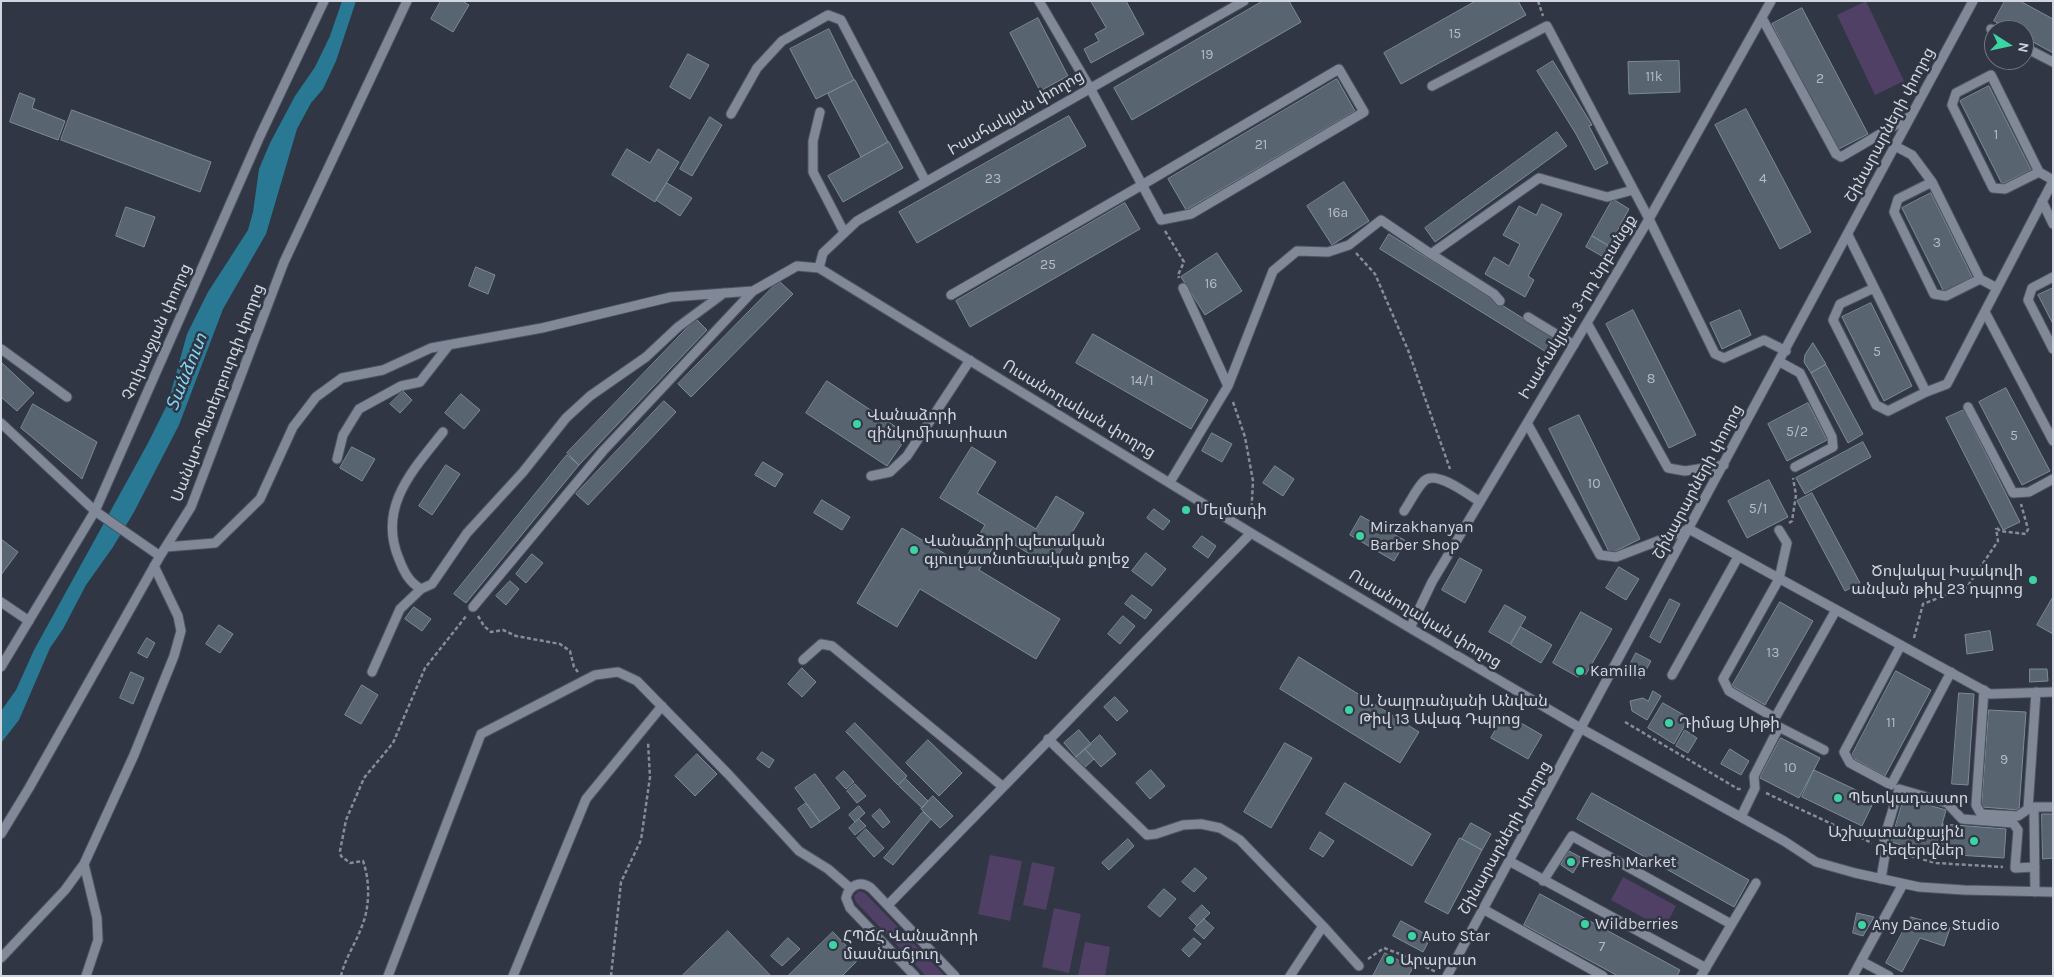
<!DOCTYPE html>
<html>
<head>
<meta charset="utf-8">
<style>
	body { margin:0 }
	#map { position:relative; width:2054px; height:977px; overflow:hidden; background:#303643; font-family:Karla,sans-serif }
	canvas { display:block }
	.frame { position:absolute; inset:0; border:2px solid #d2d6de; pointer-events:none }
	.north { position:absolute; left:1984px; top:20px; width:50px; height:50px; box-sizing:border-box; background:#303643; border:1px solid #717681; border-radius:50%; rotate:100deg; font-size:14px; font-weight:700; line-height:20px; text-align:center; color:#d2d6de }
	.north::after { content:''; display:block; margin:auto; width:18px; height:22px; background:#3dd4a3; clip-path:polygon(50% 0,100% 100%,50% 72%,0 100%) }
</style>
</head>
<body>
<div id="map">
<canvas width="2054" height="977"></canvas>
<div class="frame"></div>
<div class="north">N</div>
</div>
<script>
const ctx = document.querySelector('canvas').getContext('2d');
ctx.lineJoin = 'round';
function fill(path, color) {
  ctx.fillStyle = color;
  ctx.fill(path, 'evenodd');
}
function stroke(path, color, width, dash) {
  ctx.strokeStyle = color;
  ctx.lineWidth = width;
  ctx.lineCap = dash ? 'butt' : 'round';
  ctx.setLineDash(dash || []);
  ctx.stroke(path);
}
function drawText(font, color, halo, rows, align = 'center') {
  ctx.font = font + ' Karla,"Noto Sans Armenian",sans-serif';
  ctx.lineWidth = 5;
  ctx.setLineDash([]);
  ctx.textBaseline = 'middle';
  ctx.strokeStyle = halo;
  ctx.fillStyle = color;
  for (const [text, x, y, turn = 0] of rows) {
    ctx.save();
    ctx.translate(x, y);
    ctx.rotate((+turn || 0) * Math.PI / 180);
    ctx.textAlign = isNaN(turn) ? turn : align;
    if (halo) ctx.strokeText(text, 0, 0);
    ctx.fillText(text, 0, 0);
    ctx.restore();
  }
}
fill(new Path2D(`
	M1866,1L1904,81L1875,95L1837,15Z
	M990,855L1022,861L1010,921L978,914Z
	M1032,862L1055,867L1046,910L1023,905Z
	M1623,877L1676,906L1664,929L1611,900Z
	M859,891L865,893L945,976H926L856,902L854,896Z
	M1054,908L1081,914L1069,973L1042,967Z
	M1085,942L1110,947L1105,976H1078Z`), '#514065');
fill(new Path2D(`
	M342,1H356L336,61L323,89L311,103L297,129L266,234L223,309L179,425L134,512L113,547L86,585L63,629L50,648L19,720L1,743V711L16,690L34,650L148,443L168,403L187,334L208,292L248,230L253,212L259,169L270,143L295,96L315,67L330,36Z`), '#297894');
const building = new Path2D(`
	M441,1H462L469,5L453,32L431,19Z
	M1091,1H1126L1144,34L1091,63L1084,49L1099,41L1095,34L1106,28Z
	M1263,1H1289L1301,22L1132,120L1114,88Z
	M1476,1H1518L1526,15L1401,84L1384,53Z
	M2005,1H2020L2053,19V53L2024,37V30H2011L1994,21Z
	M1802,8L1868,134L1837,150L1772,24Z
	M1038,18L1068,76L1040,91L1010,33Z
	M829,29L854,80L816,99L790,49Z
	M688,54L709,65L690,99L670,87Z
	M1553,61L1592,125L1589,126L1608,163L1595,170L1576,134L1537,71Z
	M1679,61L1680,92L1629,94L1628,62Z
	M1337,79L1355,111L1186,210L1168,179Z
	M855,80L888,142L861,157L828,94Z
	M1989,86L2031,170L2002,184L1960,101Z
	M20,93L35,99L32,108L65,121L58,140L10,122Z
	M1746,109L1811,232L1780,249L1715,125Z
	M72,110L211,162L200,192L61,140Z
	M1069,116L1086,146L917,243L899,212Z
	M710,117L722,125L692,176L680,169Z
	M1557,132L1567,146L1435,242L1425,228Z
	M889,142L903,168L843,202L828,176Z
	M627,149L650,163L658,149L679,162L655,202L612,175Z
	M1344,182L1369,221L1332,245L1307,206Z
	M667,183L692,198L680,216L656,200Z
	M1931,193L1972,277L1944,292L1902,208Z
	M1613,199L1629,209L1609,246L1592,236Z
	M1125,203L1140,229L970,327L956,301Z
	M1542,204L1562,214L1528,276L1534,280L1525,297L1485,274L1494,257L1509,266L1520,244L1503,235L1519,206L1536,215Z
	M126,207L155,217L144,247L116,236Z
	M1389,234L1559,341L1551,355L1380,249Z
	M1592,236L1613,248L1607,259L1586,247Z
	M1217,253L1242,291L1205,315L1181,277Z
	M476,267L495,275L488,294L469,286Z
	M779,281L793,294L691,397L678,384Z
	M2053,288V324L2038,295Z
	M1871,303L1912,386L1884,401L1842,317Z
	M1633,310L1696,435L1669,448L1606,324Z
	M1740,310L1751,335L1722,349L1710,323Z
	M696,319L707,330L579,465L567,453Z
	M1093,334L1208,400L1191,429L1076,363Z
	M1813,343L1826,364L1811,373L1804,362L1805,355Z
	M1,362L34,393L17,411L1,397Z
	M1826,365L1863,434L1848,443L1811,373Z
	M827,381L908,435L887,466L806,413Z
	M2006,388L2050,471L2022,485L1979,402Z
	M403,391L412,400L400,413L390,404Z
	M461,394L480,410L464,429L445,413Z
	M664,401L676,412L588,505L576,494Z
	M1808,403L1827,440L1787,461L1768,424Z
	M33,404L97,442L82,479L21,428Z
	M1964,410L2020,522L2003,530L1946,418Z
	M1579,415L1640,539L1610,554L1549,429Z
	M1212,433L1232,444L1222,462L1202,451Z
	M1863,442L1871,457L1805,494L1796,478Z
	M352,447L375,459L362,481L340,468Z
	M972,447L996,462L977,493L1036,529L1056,496L1084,513L1051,567L1000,536L979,570L1060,619L1036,659L920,589L897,627L857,603L902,528L962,564L985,525L940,498Z
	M567,455L579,465L466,603L454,594Z
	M763,462L783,474L775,487L755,475Z
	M446,465L460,474L432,515L419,506Z
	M1275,466L1294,479L1283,496L1263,483Z
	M1769,480L1788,517L1747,538L1728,501Z
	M1812,493L1860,583L1845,591L1797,501Z
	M822,500L850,517L842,530L814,513Z
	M1154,509L1170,521L1163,530L1147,518Z
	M1361,516L1406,541L1394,561L1350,535Z
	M1202,536L1216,546L1208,558L1193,547Z
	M1,539L18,552L1,575Z
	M1146,553L1166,569L1152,586L1132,571Z
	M532,554L543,563L526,583L516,574Z
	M1460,558L1482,570L1465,603L1442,590Z
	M1619,567L1639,579L1626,600L1606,588Z
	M510,581L519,589L506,605L496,596Z
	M1132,595L1152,610L1145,619L1125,604Z
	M2053,597V634L2037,625Z
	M1670,599L1680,604L1660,643L1650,637Z
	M1780,602L1813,621L1765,705L1732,686Z
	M1505,605L1526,617L1510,644L1489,632Z
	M414,607L431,619L422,631L405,619Z
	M1581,612L1612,629L1586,674L1578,677L1553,663Z
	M1123,616L1135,626L1120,644L1108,634Z
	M219,625L233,634L220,653L206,644Z
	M1521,627L1552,645L1541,663L1511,645Z
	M1990,631L1993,650L1967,654L1965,635Z
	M147,638L155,643L147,658L138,653Z
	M1636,653L1651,661L1641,679L1627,671Z
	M1299,657L1419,732L1400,763L1280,689Z
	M802,668L816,682L802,697L788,684Z
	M2030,669H2047L2048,681L2030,682Z
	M1896,671L1931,690L1885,776L1851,757Z
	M131,672L144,678L133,704L120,698Z
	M362,685L378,695L361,724L345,715Z
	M1653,691L1661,696L1647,720L1632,711L1630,701L1643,698L1648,701Z
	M1959,693L1974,694L1968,785L1952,784Z
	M1115,697L1128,711L1117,721L1104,707Z
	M1663,703L1689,718L1674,744L1648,728Z
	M1989,710L2026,712L2019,810L1982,807Z
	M1505,714L1542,735L1528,759L1491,738Z
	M855,723L907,776L898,785L846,732Z
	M1079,730L1091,744L1076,757L1064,743Z
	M1685,730L1697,738L1688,753L1676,746Z
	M1100,735L1116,754L1101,767L1085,749Z
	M1781,738L1820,758L1799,798L1760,778Z
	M928,740L962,773L939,796L906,763Z
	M1285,743L1312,758L1271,828L1244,812Z
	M1085,749L1094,759L1083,769L1074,759Z
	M1730,749L1749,761L1741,775L1721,764Z
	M762,752L774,760L769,768L757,759Z
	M697,754L717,774L695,796L675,776Z
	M1151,770L1165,786L1150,799L1136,783Z
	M1814,770L1875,799L1862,826L1802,797Z
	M844,771L854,782L846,789L836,778Z
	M815,774L840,808L820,822L795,788Z
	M906,779L928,801L922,808L899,786Z
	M1345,783L1431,834L1412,866L1326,814Z
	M855,784L866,796L857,803L847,791Z
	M1592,793L1749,880L1734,907L1577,819Z
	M933,796L953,816L940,828L921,809Z
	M1904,798L1946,810L1934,854L1891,842Z
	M806,803L820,822L811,828L798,809Z
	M859,806L865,813L855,822L849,815Z
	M880,809L890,822L883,828L872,816Z
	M923,812L931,819L893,865L884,858Z
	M2042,814H2053V858L2043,859Z
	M859,819L866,826L855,835L849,828Z
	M1471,823L1491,834L1482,850L1462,839Z
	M1943,824L2006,829L2004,858L1941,854Z
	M866,829L884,848L874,857L857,838Z
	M1320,832L1334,841L1323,857L1310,849Z
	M1460,838L1482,850L1448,914L1425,902Z
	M1128,839L1134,846L1109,870L1102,863Z
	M1569,851L1582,858L1573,873L1561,865Z
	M1195,868L1207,878L1194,892L1182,882Z
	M1164,889L1176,899L1160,917L1148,907Z
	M1540,894L1680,970L1677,976H1618L1524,925Z
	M1202,905L1210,913L1197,926L1189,918Z
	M1857,913L1874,917L1863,936L1853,933Z
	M1911,917L1950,928L1944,946L1920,938L1902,972L1886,963Z
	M1204,919L1214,928L1204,939L1194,930Z
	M1401,921L1431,937L1423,952L1393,936Z
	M728,931L771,976H682Z
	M833,932L859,959L842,976H788Z
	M788,938L800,949L782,966L771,956Z
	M1194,938L1201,944L1189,957L1182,950Z
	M1385,953L1413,968L1408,976H1373Z`);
fill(building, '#586571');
stroke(building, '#7c8a97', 1);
const minor = new Path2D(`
	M1762,18L1836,154L1841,157L1911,116
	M1991,29L1994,30
	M2024,47L2053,62
	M1432,86L1547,26L1649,219L1715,354L1724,358L1764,340L1786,351
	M820,112L813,141V172L844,232
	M731,114L757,68L782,41L828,15L841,20L926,182
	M1895,146L1912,155L1932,182
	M2039,172L2005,189L1993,188L1952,105L1956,93L1991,75L2039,172L2053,180
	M2042,201L2053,224
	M1848,235L1926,392L1888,411L1876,405L1833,320L1840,304L1874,288
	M1431,254L1494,294L1500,301
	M819,268L823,253L857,221L1244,1
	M2053,277L2032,288L2028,300L2053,349
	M1980,279L1932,182L1898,199L1894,212L1934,294L1946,296L1980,279L1997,288
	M1183,288L1228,386
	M951,295L1142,185L1339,69L1364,112L1191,214L1161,220L1090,88L1039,1
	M1985,312L2053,441
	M1528,317L1574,345
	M1587,323L1668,468L1685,471L1724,465
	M1,349L67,397
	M1780,362L1800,373L1832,437L1833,447L1795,467
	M1926,392L1947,384L2053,181
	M1968,407L2013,493L2029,492L2053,479
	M1,423L95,511L160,556
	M1527,423L1600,555L1616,557L1689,529L1990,694L2053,692
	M443,432C413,470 377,507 399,559C404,572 409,582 421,589L432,584L467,533L523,472L566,418L590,396L646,357L678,327L724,293
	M337,459L343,435L359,409L401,386L420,382L449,345
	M871,476L890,472L907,456L970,360
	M1170,482L1228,386L1273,271L1297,251L1328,252L1349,245L1381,220L1431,254L1539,178L1607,197L1633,190
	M1404,511C1411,501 1416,489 1424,481C1436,469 1469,495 1480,502
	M1779,530L1787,543L1779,579L1723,679L1729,691L1775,718L1836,610
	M166,547L215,543L260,499L293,427L316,397L342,378L383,370L431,348L542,328L671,297L753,291L797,266L819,268L1251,533L1410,628L1582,729L1784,841L1816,862L1855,873L1919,887L1964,890L2053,892
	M1,602L29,621
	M473,607L603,451L753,291
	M1410,628L1432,582L1649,219L1771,1
	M1901,645L1844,752L1850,763L1891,785L1951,672
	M803,660L821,644L832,646L1002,786
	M1,667L95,511L260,136L324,1
	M372,672L400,609L421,589
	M1672,675L1738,557
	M1984,690L1976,805L1981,814L2018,816L2028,809L2036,692
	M1048,739L1147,835L1156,834L1183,825L1201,824L1220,828L1240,840L1323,926L1359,966
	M1741,817L1755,788L1754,776L1779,727L1824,750
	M1,834L29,788L160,556L191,507L284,262L407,1
	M1509,861L1706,968
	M84,864L97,918L98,940L86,976
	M1881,879L1886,849L1884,839L1899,789L1947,803L1962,819L2013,823L2018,830L2015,868L2035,867
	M1543,881L1572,836L1731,924
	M2035,892L2034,807H2053
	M888,905L1251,533
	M1483,909L1603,976
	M1,958L65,890L84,864L134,755L174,656L181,631L178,616L154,566
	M388,976L481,734L595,675L618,672L637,681L729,775L799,851L828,869L850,888
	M513,976L586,799L662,706
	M915,976L850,908L846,898C849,885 860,880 871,888L955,976
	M1290,976L1323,926
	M1447,976L1973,1
	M1701,976L1756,883
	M1853,976L1861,961
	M1889,976L1861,961L1903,884`);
stroke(minor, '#505460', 11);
stroke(new Path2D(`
	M1538,1L1543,16
	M1165,231L1184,262L1178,275L1179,278
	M1356,253L1375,274L1408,350L1450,469
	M1233,402L1245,437L1253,481L1251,518
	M1789,523L1792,521L1796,495L1793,478
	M1997,528L2000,531L2026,534L2028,529L2021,504
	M478,616L484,626L491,632L503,630L516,636L560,644L570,651L574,667L578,672
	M1914,638L1923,604L1967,587L1998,541L1996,528
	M1625,722L1738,789H1741
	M1766,793L1872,843
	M1898,853L1936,863L2003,867
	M1368,959L1384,948L1400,954L1436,972
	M341,976C345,958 356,943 362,926C370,906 370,881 363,861L350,863L341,856L340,851L346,820L364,778L393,743L425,668L467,615
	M611,976L621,882L641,840L650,777L648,742`), '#878c96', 2.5, [4, 2.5]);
stroke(minor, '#818998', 9);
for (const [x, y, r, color] of [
	[857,424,5,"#3dd4a3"],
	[1186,510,5,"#3dd4a3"],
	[1360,536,5,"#3dd4a3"],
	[914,550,5,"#3dd4a3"],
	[2033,580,5,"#3dd4a3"],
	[1580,671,5,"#3dd4a3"],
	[1349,710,5,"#3dd4a3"],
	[1669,723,5,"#3dd4a3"],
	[1838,798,5,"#3dd4a3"],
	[1974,841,5,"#3dd4a3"],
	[1571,862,5,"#3dd4a3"],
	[1585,924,5,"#3dd4a3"],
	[1862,925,5,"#3dd4a3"],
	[1412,936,5,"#3dd4a3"],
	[833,945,5,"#3dd4a3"],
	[1390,960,5,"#3dd4a3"]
]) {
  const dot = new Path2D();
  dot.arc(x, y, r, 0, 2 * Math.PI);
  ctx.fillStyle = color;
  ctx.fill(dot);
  stroke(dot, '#303643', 2);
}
drawText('14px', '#b4bac3', null, [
	["15",1455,34],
	["19",1207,55],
	["11k",1654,77],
	["2",1820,79],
	["1",1996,135],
	["21",1261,145],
	["23",993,179],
	["4",1763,179],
	["16a",1338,213],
	["3",1937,243],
	["25",1048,265],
	["16",1211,284],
	["5",1877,352],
	["8",1651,379],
	["14/1",1142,381],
	["5/2",1797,432],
	["5",2014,436],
	["10",1594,484],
	["5/1",1758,509],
	["13",1773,653],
	["11",1891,723],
	["9",2004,760],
	["10",1790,768],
	["7",1602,947]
]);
drawText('16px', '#d2d6de', '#303643', [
	["Իսահակյան փողոց",1016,113,-30],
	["Շինարարների փողոց",1890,125,-62],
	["Իսահակյան 3-րդ նրբանցք",1578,307,-59],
	["Չուխաջյան փողոց",157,332,-66],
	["Սանկտ-Պետերբուրգի փողոց",218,393,-69],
	["Ուսանողական փողոց",1079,409,31],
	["Շինարարների փողոց",1698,482,-62],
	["Ուսանողական փողոց",1425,619,31],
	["Շինարարների փողոց",1505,838,-61]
]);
drawText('16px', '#d2d6de', '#303643', [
	["Վանաձորի",867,415],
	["զինկոմիսարիատ",867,433],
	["Մելմադի",1196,510],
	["Mirzakhanyan",1370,527],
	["Barber Shop",1370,545],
	["Վանաձորի պետական",924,541],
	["գյուղատնտեսական քոլեջ",924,559],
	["Ծովակալ Իսակովի",2023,571,"right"],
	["անվան թիվ 23 դպրոց",2023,589,"right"],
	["Kamilla",1590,671],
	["Ս. Նալղռանյանի Անվան",1359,701],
	["Թիվ 13 Ավագ Դպրոց",1359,719],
	["Դիմաց Սիթի",1679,723],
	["Պետկադաստր",1848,798],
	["Աշխատանքային",1964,832,"right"],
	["Ռեզերվներ",1964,850,"right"],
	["Fresh Market",1581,862],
	["Wildberries",1595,924],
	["Any Dance Studio",1872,925],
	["ՀՊՃՀ Վանաձորի",843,936],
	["մասնաճյուղ",843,954],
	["Auto Star",1422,936],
	["Արարատ",1400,960]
], 'left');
drawText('italic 18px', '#83d5f6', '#303643', [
	["Տանձուտ",187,372,-68]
]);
</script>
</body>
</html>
